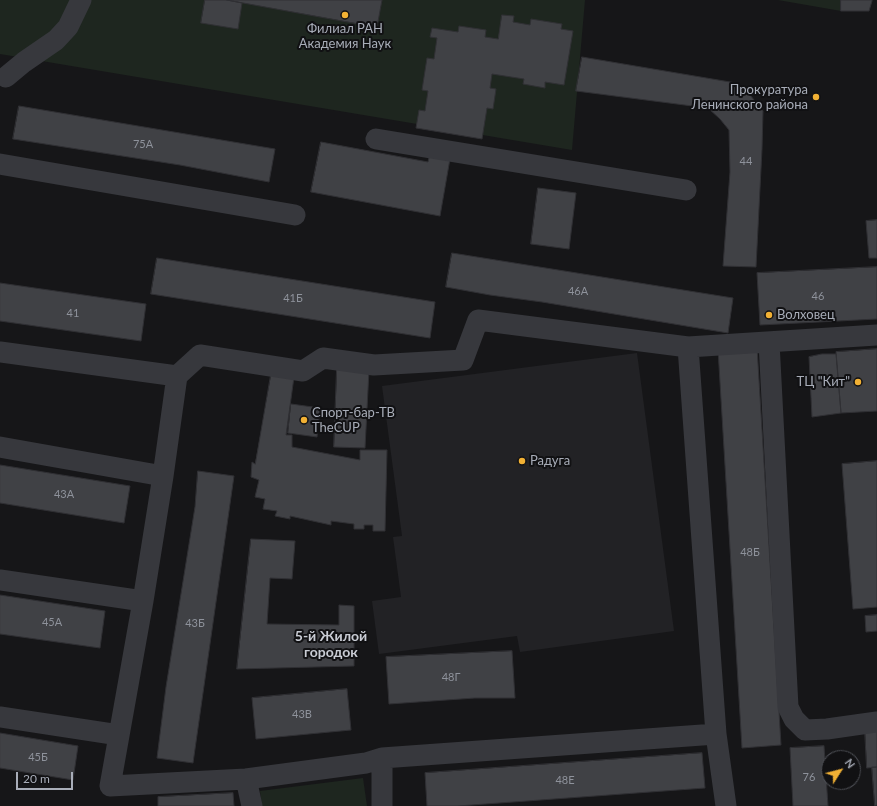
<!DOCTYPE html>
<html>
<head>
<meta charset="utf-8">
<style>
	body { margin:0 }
	#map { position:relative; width:877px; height:806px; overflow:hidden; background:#161618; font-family:Lato,sans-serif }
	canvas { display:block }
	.north { position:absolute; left:821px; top:750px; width:40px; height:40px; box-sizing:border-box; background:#111113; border:1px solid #4d4f55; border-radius:50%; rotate:54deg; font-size:11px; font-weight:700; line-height:16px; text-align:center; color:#a8adb8 }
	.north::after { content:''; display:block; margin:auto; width:14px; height:18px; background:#f2b134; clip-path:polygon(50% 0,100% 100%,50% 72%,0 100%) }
	.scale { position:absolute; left:16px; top:772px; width:57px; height:18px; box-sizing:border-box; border:2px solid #a8adb8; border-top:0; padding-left:5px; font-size:12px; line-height:14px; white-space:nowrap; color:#a8adb8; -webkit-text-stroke:3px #111113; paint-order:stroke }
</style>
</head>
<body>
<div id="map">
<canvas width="877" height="806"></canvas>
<div class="north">N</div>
<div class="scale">20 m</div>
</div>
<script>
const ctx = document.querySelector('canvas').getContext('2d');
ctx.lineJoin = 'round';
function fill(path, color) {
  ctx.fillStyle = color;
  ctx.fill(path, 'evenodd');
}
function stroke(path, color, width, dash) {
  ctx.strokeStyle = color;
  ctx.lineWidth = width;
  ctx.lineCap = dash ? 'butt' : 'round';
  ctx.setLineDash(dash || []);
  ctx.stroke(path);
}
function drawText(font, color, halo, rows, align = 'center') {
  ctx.font = font + ' Lato,sans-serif';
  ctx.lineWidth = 4;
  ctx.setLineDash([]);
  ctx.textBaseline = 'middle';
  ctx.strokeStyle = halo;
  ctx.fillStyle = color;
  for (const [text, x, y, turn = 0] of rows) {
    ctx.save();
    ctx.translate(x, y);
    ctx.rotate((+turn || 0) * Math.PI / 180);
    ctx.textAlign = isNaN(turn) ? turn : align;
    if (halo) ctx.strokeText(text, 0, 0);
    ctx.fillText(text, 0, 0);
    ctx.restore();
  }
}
fill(new Path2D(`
	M637,353L674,631L520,652L517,636L379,654L372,601L401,597L393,537L402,536L382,386Z`), '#222225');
fill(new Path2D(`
	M0,0H585L572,150L0,54Z
	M778,0H841V11Z
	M363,778L367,806H262L260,791Z`), '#1e261f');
const building = new Path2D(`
	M205,0H227L242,3L238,29L201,23Z
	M227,0H382L377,27Z
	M841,0H872V1L869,11H841Z
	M502,15L514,16L513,22L530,25L531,19L562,24L561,29L573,31L564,85L545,82V88L523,84L524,79L492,74L490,88L496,89L493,109L487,108L482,139L416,128L419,110L425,111L428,91L422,90L427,58L434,59L437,38L430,37L432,28L458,32L459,26L486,30L485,37L498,39Z
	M582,57L736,83L750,95L763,111L762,149L756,267L723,266L730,172L729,130L720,119L708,108L576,91Z
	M19,106L275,149L269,182L180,165L13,139Z
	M321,142L428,162L431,149L451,153L440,216L311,192Z
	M538,188L576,193L569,249L531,244Z
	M877,220V258H869L866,221Z
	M452,253L733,298L728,333L542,302L490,295L446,287Z
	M157,258L435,302L430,338L151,294Z
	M877,267V319L760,325L757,273Z
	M0,283L146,304L141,341L0,321Z
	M757,347L781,745L742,748L718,349Z
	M877,349V411L841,413L836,352Z
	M822,354H836L841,413L812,417L809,357Z
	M337,369L369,370L365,448L334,447Z
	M271,375L294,377L286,435H292V447L360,460V450H387L385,531H373V525H364V529H354V524L331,521V525L290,516V519L275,516L277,511L263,509L265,499L255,497L259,480L251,477L252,462L255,464Z
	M291,404L320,408L317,437L288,433Z
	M877,461V607L853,609L842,464Z
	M0,465L130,486L124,523L0,503Z
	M198,471L234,476L193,763L157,758L166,687L195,507Z
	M251,539L295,541L292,579L270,578L267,624L339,625V605L354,606V666L237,669Z
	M0,595L105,611L100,648L0,634Z
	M877,615V631L866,632L865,616Z
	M512,651L515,698H475L389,704L386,657Z
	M347,689L351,730L256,739L252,698Z
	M865,730H877V767L867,768Z
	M0,733L78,746L73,780L0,768Z
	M824,746L828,806H793L790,748Z
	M702,753L705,788L458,806H427L425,773Z
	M872,767H877V805L875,806Z
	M233,793L234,806H158V797Z`);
fill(building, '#404145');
stroke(building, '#303034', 1);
stroke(new Path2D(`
	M6,77L24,62L56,40L68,27L81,0
	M376,139L686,190
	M0,164L295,215
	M769,342L788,707L794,719L805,730L827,729L877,722
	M688,347L716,734L382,758L366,763L246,779L110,786L143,601L163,476L177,376L200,355L303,371L323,358L374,365L463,360L478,320L688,347L877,335
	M0,352L177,376
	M0,447L163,476
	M0,580L143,601
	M0,717L119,735
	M716,734L726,806
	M382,758V806
	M246,779L252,806`), '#37383d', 21);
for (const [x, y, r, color] of [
	[345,15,4,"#f2b134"],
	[816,97,4,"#f2b134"],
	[769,315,4,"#f2b134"],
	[858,382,4,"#f2b134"],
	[304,420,4,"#f2b134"],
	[522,461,4,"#f2b134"]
]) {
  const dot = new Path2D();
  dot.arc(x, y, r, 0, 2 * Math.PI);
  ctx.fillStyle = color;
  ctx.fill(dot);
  stroke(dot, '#111113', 1.5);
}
drawText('11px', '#8e929b', null, [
	["75А",143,144],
	["44",746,161],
	["46А",578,291],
	["46",818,296],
	["41Б",293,298],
	["41",73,313],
	["43А",64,494],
	["48Б",750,552],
	["45А",52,622],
	["43Б",195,623],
	["48Г",451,677],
	["43В",302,714],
	["45Б",38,757],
	["76",809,777],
	["48Е",565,780]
]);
drawText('13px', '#a8adb8', '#111113', [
	["Филиал РАН",345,29,"center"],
	["Академия Наук",345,44,"center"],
	["Прокуратура",808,90,"right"],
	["Ленинского района",808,105,"right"],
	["Волховец",777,315],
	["ТЦ \"Кит\"",850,382,"right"],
	["Спорт-бар-ТВ",312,413],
	["TheCUP",312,428],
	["Радуга",530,461]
], 'left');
drawText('bold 14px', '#c9ccd4', '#111113', [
	["5-й Жилой",331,636],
	["городок",331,652]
]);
</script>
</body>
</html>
